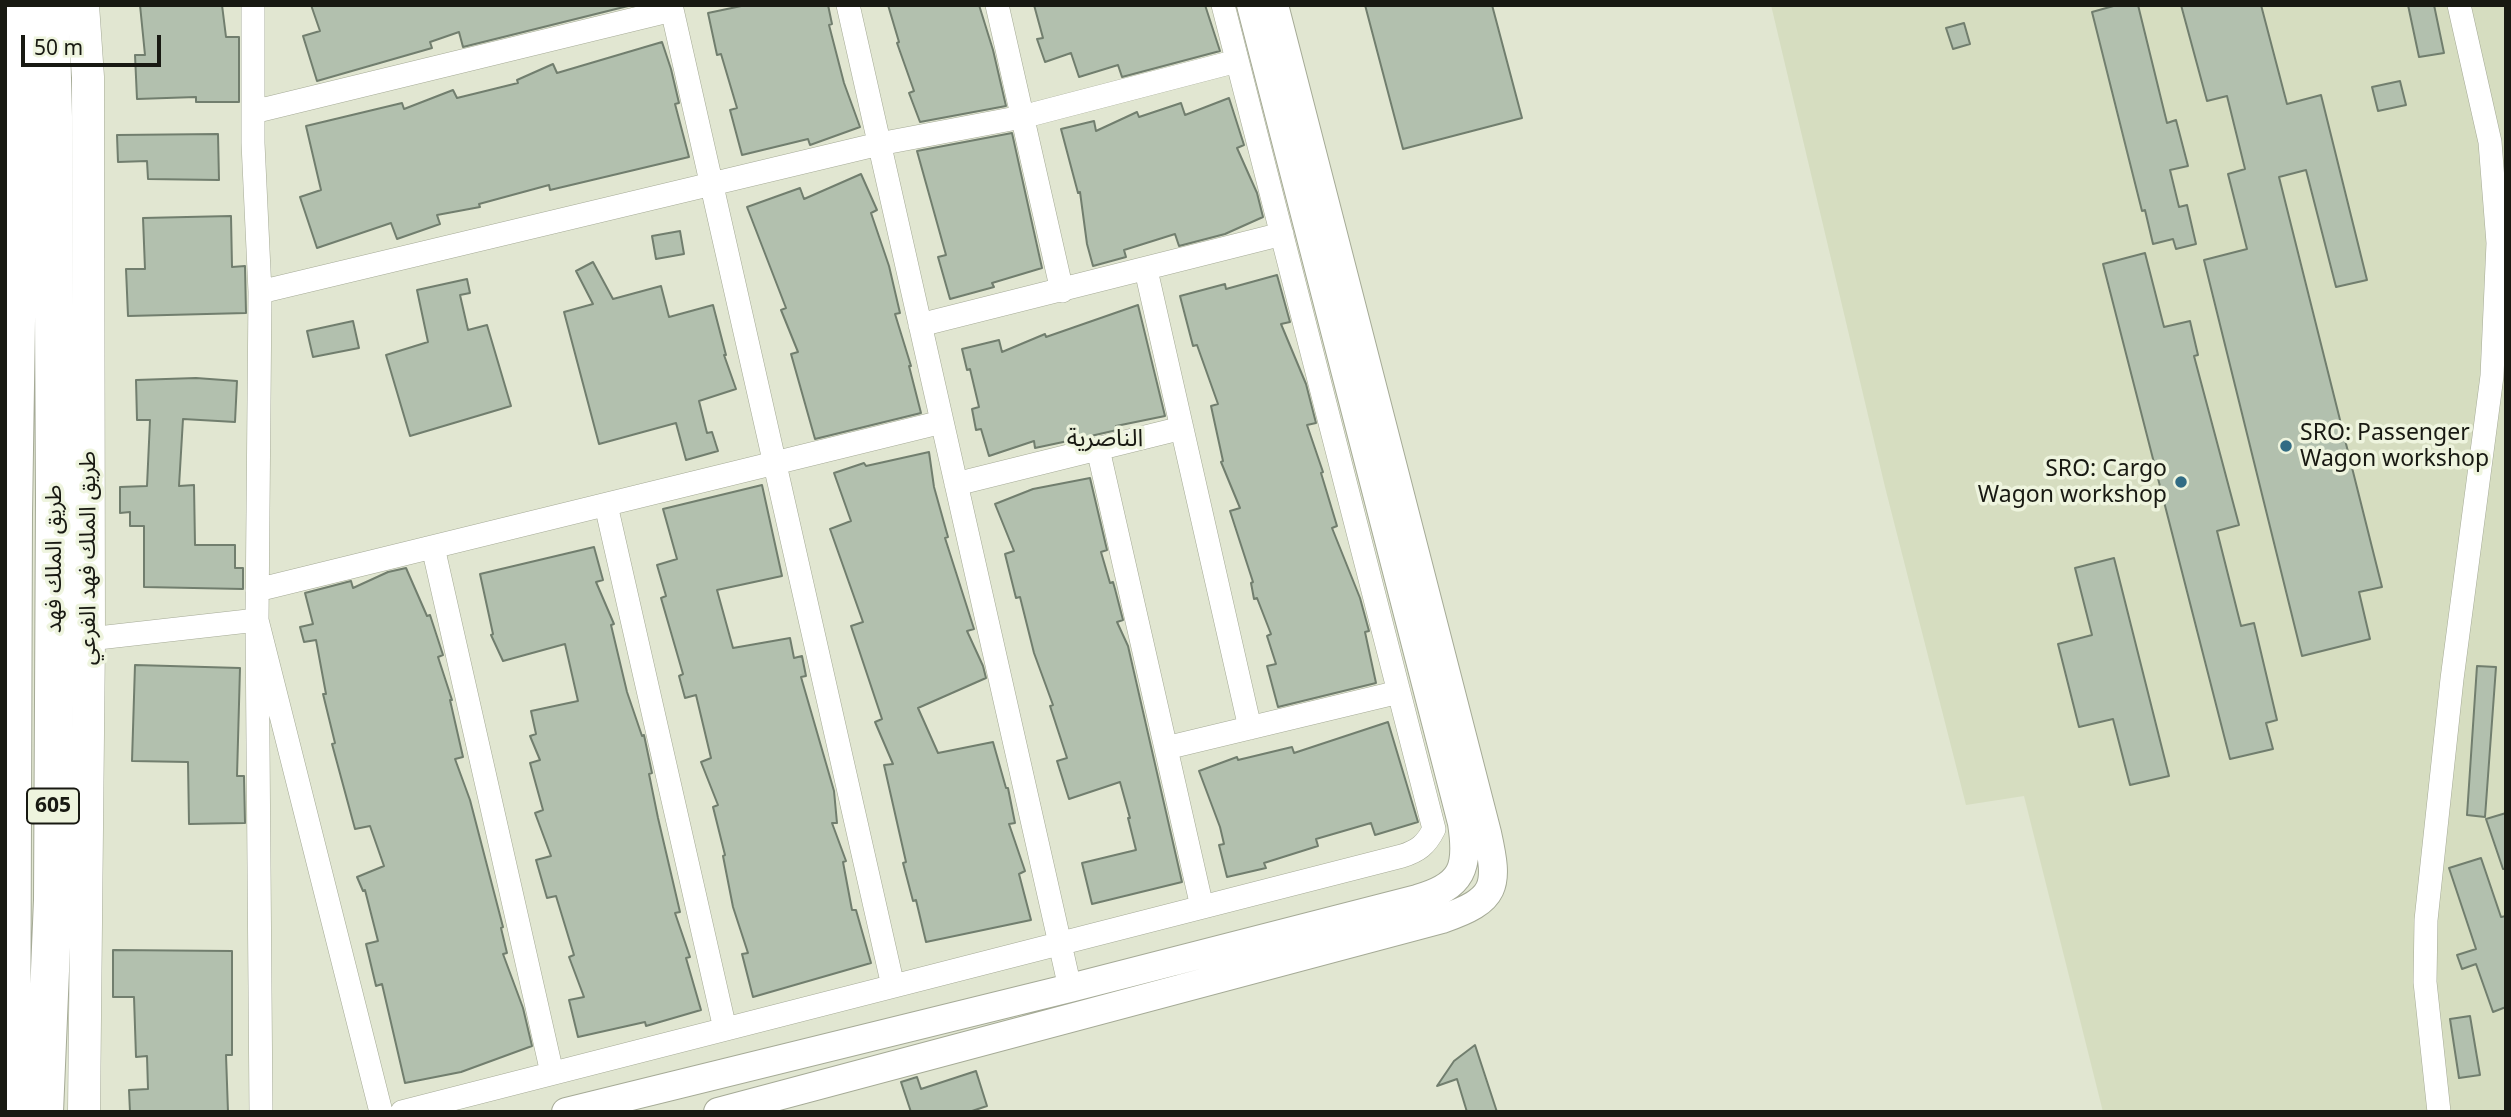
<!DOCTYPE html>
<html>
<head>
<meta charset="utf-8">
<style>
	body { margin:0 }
	#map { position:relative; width:2511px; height:1117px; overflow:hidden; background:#e1e6d1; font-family:"Noto Sans",sans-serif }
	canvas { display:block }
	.frame { position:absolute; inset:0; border:7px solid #181912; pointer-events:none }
	.scale { position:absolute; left:21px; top:35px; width:140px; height:32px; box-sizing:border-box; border:4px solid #181912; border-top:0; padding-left:9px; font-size:21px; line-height:24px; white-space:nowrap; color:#181912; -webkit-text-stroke:5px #eef4de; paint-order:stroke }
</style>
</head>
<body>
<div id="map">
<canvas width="2511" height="1117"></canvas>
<div class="frame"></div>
<div class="scale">50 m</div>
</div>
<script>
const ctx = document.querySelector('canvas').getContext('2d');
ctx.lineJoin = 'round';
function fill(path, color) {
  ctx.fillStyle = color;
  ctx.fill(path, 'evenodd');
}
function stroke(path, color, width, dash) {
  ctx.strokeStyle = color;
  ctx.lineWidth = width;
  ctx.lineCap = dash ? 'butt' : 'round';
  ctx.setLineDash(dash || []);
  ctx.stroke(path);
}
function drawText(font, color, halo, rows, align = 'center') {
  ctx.font = font + ' "Noto Sans","Noto Sans Arabic",sans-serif';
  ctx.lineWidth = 7;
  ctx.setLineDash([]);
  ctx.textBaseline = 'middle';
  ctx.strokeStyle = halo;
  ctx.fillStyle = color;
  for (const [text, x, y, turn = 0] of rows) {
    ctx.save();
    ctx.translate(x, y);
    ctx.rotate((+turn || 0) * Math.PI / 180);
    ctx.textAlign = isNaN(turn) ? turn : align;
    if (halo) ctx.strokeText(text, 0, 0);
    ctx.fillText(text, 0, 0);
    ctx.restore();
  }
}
fill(new Path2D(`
	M1771,5H2506V1112H2103L2024,796L1966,805L1885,487Z`), '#d6ddc0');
const building = new Path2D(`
	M140,5H222L226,37H239V102H196V97L137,99L135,55H145Z
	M311,5H628V6L463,47L459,32L430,42L432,48L317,81L303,36L320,31Z
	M746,5H828L832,24L829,25L844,83L860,127L810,145L808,139L742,155L730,110L737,108L721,54L717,55L708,13Z
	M888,5H979L993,50L1006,106L920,122L909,93L914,91L897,43L899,42Z
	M1034,5H1205L1220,51L1122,77L1118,65L1079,77L1071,53L1045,62L1037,39L1043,38Z
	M1365,5H1492L1522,118L1403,149Z
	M2117,5H2138L2167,123L2176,120L2188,166L2170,170L2179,207L2187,205L2196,244L2176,249L2173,239L2153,244L2145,210L2142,211L2092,12Z
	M2181,5H2261L2287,104L2321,95L2367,280L2336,287L2306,170L2279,177L2382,587L2359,592L2370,639L2302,656L2204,260L2247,249L2228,174L2245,169L2227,96L2207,101Z
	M2408,5H2434L2444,53L2419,57Z
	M1964,23L1970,44L1953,49L1946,28Z
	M662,42L671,69L679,103L675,104L689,157L550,190L549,185L479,204L480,207L437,215L440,224L397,239L391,223L317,248L300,197L321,190L306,126L402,103L404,109L453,90L457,98L518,83L517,80L553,64L557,73Z
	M2400,81L2406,105L2378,111L2372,87Z
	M1229,98L1244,145L1237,148L1257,193L1263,217L1225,234L1179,246L1175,234L1124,250L1126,257L1093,266L1087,244L1080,192L1078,193L1061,129L1094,121L1096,131L1137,112L1139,117L1181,103L1185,115Z
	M1012,133L1042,268L992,283L994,287L950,299L938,257L946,255L917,151Z
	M218,134L219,180L148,179L147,161L118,162L117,135Z
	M861,174L877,210L871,213L889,266L900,313L895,314L911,366H909L921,413L815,439L791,354L798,352L781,310L786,308L747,207L800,188L804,199Z
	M231,216L232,267L245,266L246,313L128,316L126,269H145L143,218Z
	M680,231L684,254L656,259L652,236Z
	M2145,253L2164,327L2190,321L2198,355L2194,356L2239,525L2217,531L2241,626L2254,623L2277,720L2266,723L2273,749L2230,759L2103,264Z
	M593,262L613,299L661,286L669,317L713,305L726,355H724L736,389L699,401L707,433L712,432L718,451L686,460L676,423L599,444L564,312L593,304L576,271Z
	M1277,275L1290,322L1281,324L1306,384L1316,423L1307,425L1323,472L1321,473L1337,526L1332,528L1360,598L1369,631L1365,632L1376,683L1278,707L1267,666L1276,664L1267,636L1271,634L1257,598L1254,599L1251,583L1253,582L1230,511L1240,508L1221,462L1223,461L1211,406L1218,404L1197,345L1193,346L1180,296L1225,284L1226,289Z
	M467,279L470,293L460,295L468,330L487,325L511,406L410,436L386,355L428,342L417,290Z
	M1138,305L1165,416L1116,426L1117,430L1082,438L1035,448L1034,441L989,456L981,429L976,430L972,409L979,407L970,369L967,370L962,349L999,340L1002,352L1045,334L1046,337Z
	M353,321L359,348L313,357L307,331Z
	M196,378L237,381L235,422L183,419L179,486L194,485L195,545H235V568H243V589L144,587V526H130V512L120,513V487L147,486L150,420H137L136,380Z
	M929,452L934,487L948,537L945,538L974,629L967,631L983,666L986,678L918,708L938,753L993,742L1006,788H1008L1015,823L1009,824L1025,871L1019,874L1031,920L926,942L916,900L913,901L903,863L906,862L884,765L893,764L875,722L882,719L851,626L863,622L830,529L851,521L834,473L864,463L866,466Z
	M1090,478L1107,550L1101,552L1110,583L1113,582L1115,589L1123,620L1117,622L1128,646L1182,882L1092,904L1082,863L1136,850L1128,818H1130L1120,782L1069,799L1057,761L1067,758L1050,706L1053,705L1034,653L1020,597L1016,598L1005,554L1014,551L995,504L1033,489Z
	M762,485L782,576L717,590L733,648L790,638L794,658L802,656L806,676L801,677L834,791L837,823H832L846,861L843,862L852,910H856L871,963L753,997L742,954L748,953L733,907L723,856L725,855L713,807L718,805L701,762L711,758L696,695L685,698L679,676L683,674L661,598L666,596L657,565L677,559L663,509Z
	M594,547L603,580L596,582L614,624L611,625L627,692L642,736L644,735L652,773L649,774L658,818L680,912L675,913L690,957L686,958L701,1010L646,1026L645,1022L578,1037L569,1000L584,997L569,957L574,955L556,896L547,898L536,860L551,856L535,813L543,810L530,763L540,760L530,736L536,734L531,711L578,701L565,644L503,661L491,635L493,634L480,574Z
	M2114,558L2169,776L2130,785L2113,719L2079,727L2058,644L2092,635L2075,568Z
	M406,568L427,616L430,615L443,655L438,657L452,700H450L463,757L455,759L470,800L503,927L501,928L507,953L503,954L523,1008L532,1046L461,1072L405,1083L382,984L376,986L366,944L378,941L365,890L363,891L357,877L384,866L370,826L355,829L332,744L335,743L323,694H326L316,640L304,642L300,627L313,624L305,593L351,581L353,588L388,572Z
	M135,665L240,668L237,776H244L245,823L189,824L188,762L132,761Z
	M2477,666L2496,667L2485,817L2467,815Z
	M1388,722L1418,822L1375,835L1371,823L1316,839L1318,846L1264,863L1266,868L1227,877L1219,845L1224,844L1220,827L1199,771L1237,757L1238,760L1292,747L1294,753Z
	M2506,813V869H2503L2486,819Z
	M2481,858L2501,917L2506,916V1007L2493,1012L2476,964L2462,969L2457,955L2476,949L2449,868Z
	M113,950L232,951V1055H226L228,1112H130L129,1090L148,1089L147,1056L136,1057L134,997H113Z
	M2470,1016L2480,1075L2459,1078L2450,1019Z
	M1475,1045L1497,1112H1467L1457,1079L1437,1086L1454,1061Z
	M976,1071L987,1106L969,1112H911L901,1082L917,1077L921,1089Z`);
fill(building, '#b2c0ae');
stroke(building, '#717e6e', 2);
const minor = new Path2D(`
	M253,5V143L260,292L257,620L261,1112
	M671,5L893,986
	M848,5L1070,988
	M997,5L1062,291
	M253,112L672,10
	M1146,270L1250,728
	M260,292L879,144L1022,117L1237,61
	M920,325L1282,234
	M1098,449L1202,907
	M956,484L1182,428
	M606,505L725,1029
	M433,547L552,1073
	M257,590L942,422
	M89,639L257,620L381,1112
	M1166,748L1399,692
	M402,1112L1402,856C1418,851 1426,845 1434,829L1223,5
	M2439,1112L2425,982L2426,920L2452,679L2492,376L2498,243L2490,142L2459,5`);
const tertiary = new Path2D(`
	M566,1112L1070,988L1417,899C1463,886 1469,868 1462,823L1251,5
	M718,1112L1442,919C1497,900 1499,887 1487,833L1274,5`);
const secondary = new Path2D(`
	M83,5L88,77L89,639L84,1112`);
const motorway = new Path2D(`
	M11,1112L13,514L19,127L17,5
	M44,1112L53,900L55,499L53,116L50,5`);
stroke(minor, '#a5aa96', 24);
stroke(tertiary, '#a5aa96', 30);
stroke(secondary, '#a5aa96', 33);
stroke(motorway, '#a5aa96', 40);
stroke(minor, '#fff', 23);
stroke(tertiary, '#fff', 28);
stroke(secondary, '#fff', 32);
stroke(motorway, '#fff', 38);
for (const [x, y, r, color] of [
	[2286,446,7,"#316c84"],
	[2181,482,7,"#316c84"]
]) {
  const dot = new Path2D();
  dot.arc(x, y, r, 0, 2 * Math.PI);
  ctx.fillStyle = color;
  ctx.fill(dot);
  stroke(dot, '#eef4de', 2.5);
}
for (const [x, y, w] of [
	[53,806,52]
]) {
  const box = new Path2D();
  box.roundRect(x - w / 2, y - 17.5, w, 35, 5);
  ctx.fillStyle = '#eef4de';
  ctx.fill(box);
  stroke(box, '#181912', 2);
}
drawText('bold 21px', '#181912', null, [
	["605",53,806]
]);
drawText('23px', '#181912', '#eef4de', [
	["SRO: Passenger",2300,433],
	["Wagon workshop",2300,459],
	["SRO: Cargo",2167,469,"right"],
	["Wagon workshop",2167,495,"right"]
], 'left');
drawText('23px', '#181912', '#eef4de', [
	["طريق الملك فهد الفرعي",88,558,-90],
	["طريق الملك فهد",54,559,-90]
]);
drawText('24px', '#181912', '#eef4de', [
	["الناصرية",1105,439]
]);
</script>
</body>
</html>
